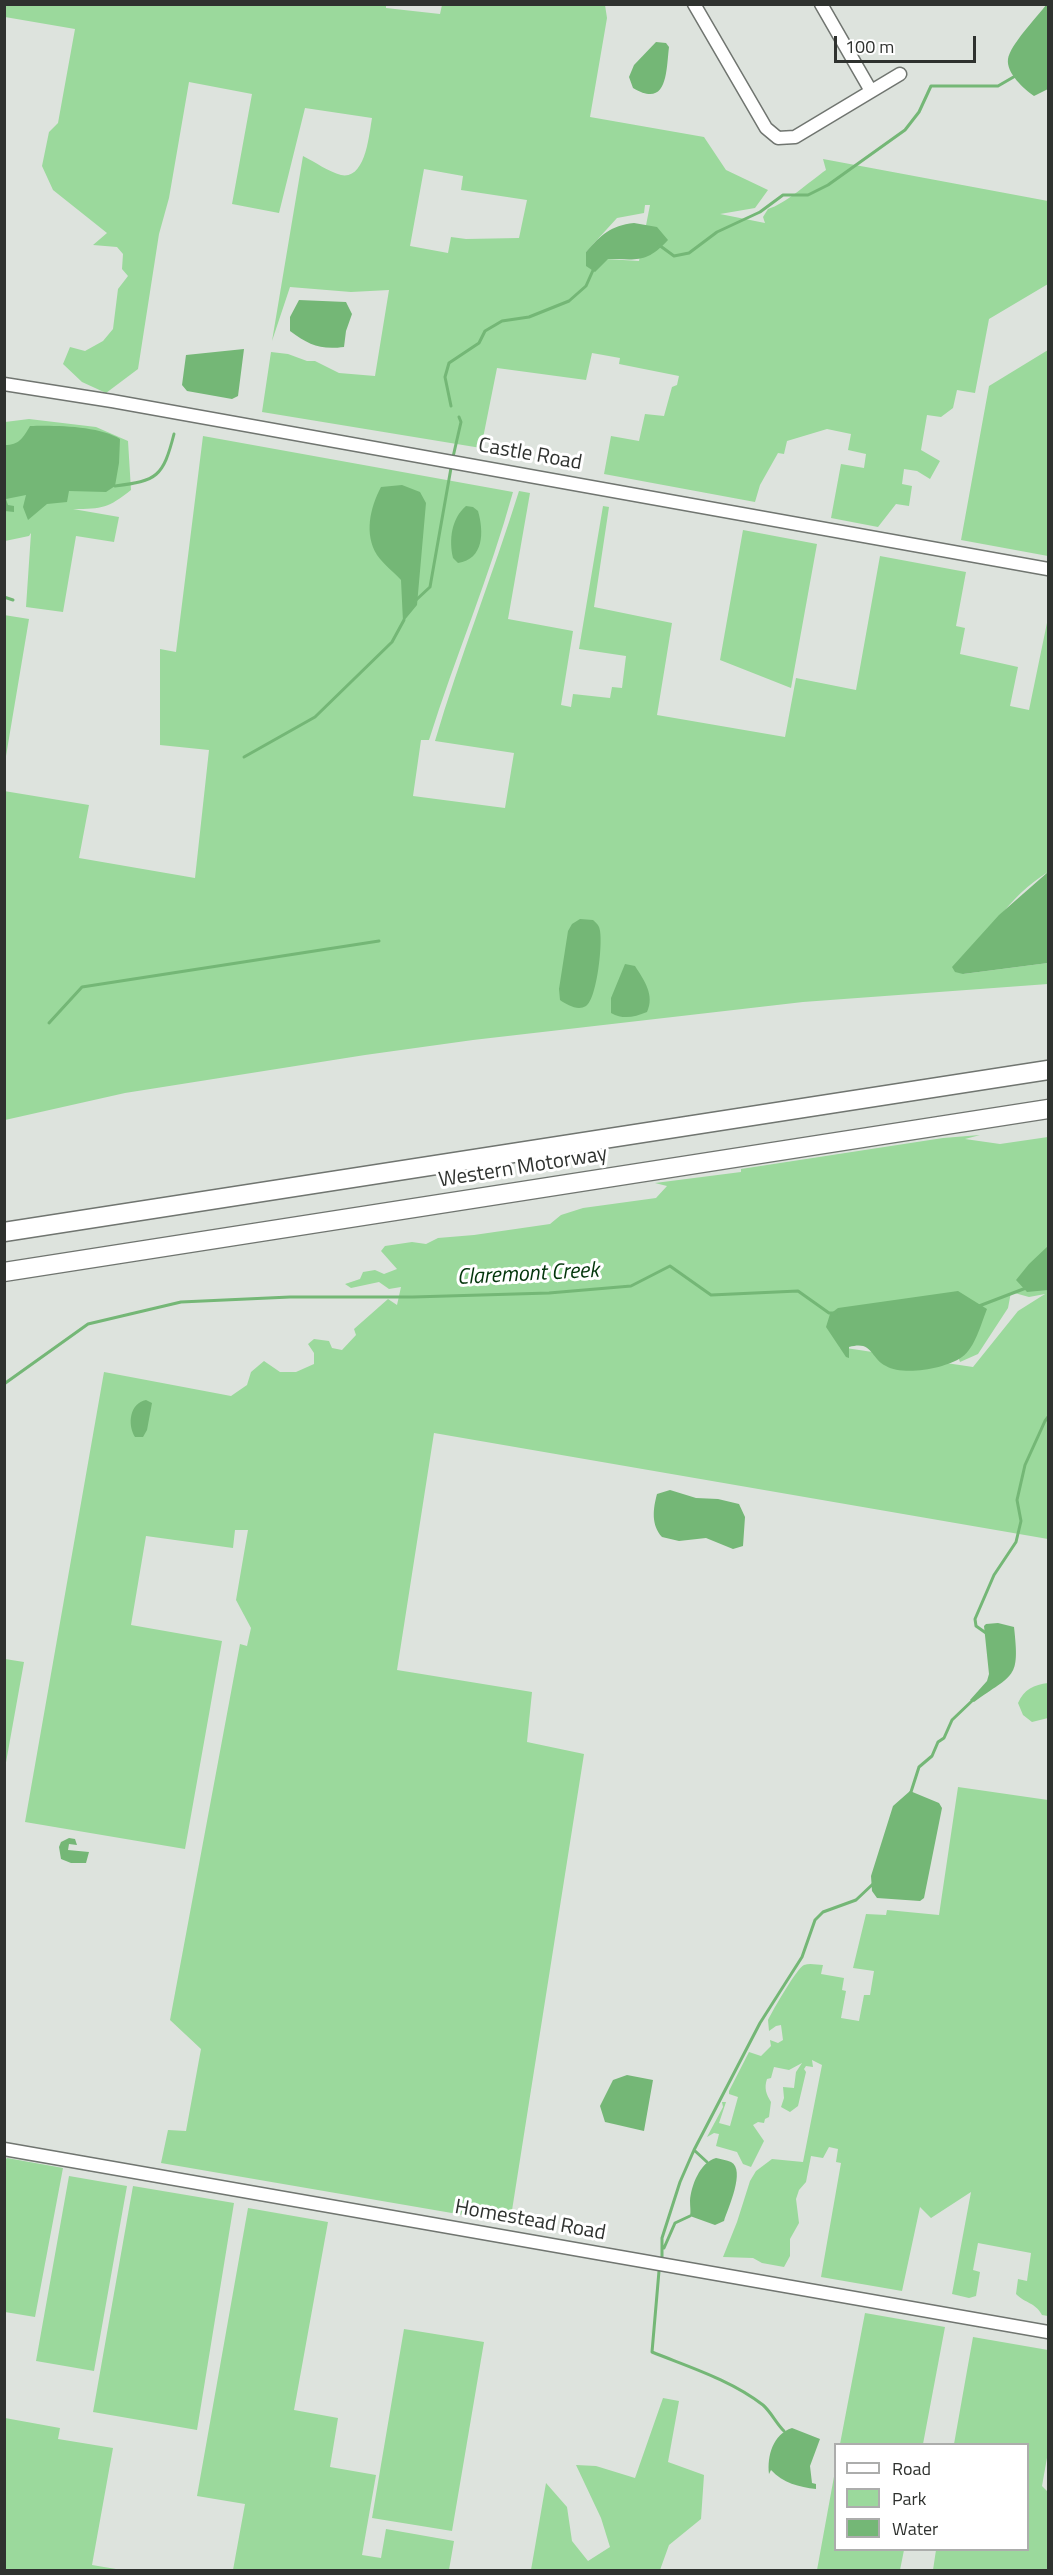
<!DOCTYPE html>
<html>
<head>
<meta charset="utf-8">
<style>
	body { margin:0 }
	#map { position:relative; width:1053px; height:2575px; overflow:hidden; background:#dde3dd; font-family:"Titillium Web",sans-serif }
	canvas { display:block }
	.frame { position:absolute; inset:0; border:6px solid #2f322f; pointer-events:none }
	.legend { position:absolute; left:834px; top:2443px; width:195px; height:108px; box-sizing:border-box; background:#fff; border:2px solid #acadac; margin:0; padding:8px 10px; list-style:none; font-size:18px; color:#2f322f }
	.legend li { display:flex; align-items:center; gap:12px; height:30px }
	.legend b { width:30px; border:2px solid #acadac }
	.scale { position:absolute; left:834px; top:36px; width:142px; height:27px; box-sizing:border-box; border:3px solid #2f322f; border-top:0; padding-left:8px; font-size:18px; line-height:21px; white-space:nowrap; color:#2f322f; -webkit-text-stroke:4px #fff; paint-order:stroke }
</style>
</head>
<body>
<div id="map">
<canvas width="1053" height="2575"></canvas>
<div class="frame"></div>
<ul class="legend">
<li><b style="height:8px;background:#fff"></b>Road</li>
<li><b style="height:16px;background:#9bd99c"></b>Park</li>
<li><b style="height:16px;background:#74b776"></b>Water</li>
</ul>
<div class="scale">100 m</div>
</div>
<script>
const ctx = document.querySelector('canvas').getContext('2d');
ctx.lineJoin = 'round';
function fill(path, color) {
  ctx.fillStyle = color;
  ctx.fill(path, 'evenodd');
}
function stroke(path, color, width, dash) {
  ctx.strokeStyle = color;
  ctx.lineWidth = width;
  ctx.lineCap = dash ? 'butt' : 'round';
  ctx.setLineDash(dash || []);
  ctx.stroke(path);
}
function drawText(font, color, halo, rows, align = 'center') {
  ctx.font = font + ' "Titillium Web",sans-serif';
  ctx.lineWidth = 6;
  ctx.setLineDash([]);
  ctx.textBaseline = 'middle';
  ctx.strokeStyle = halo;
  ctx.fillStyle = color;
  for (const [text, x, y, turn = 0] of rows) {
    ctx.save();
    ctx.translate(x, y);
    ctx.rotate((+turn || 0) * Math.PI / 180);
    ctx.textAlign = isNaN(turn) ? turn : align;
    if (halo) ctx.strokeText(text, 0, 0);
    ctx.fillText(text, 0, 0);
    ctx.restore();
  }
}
fill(new Path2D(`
	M386,4V8L440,14L442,5H605L607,18L590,117L704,137L726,170L768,190L755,208L720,214L765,223L763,217L768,209C785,204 809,182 826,170L823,159L1048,201V284L989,319L975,393L957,390L953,408L941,417L927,415L921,450L940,461L930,479L917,471L904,469L902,484L912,486L909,506L896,504L878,527L831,518L841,464L864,468L866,454L848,450L851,434L827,429L787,441L784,454L778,453L760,485L755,502L604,474L611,436L639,441L645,414L664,416L672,387L677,385L679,376L619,364L620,358L592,353L586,380L497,368L481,448L262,412L271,352L288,354L307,361H315L339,373L375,376L389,290L351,292L290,287L272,341L303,156C315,162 329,172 341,175C366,180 369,134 372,118L305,108L279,213L232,204L252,94L189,82L169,198L159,234L138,369L106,393L82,382L63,364L70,347L85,351L103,341L113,329L118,289L128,276L122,269L123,254L117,247L93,245L107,233L53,190L42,166L49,132L58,123L75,29L5,17L4,5ZM424,169L463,176L461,190L527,200L519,238L466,239L451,237L448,253L410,246ZM645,205H650L639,261L607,259L586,252L617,218L644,213Z
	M1048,350V556L961,540L989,386Z
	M29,419L96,427L128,441L131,490C108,508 103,509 73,509L119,517L114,542L76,536L63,612L26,607L31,533L29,536L5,541V422Z
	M203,436L513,492C490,576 455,657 429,740H421L413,796L505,808L514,753L435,741C460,656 493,575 519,491L530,493L508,619L573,631L561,705L571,707L573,694L610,698L612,687L622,688L626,656L579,649L603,506L609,507L594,607L672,623L657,715L785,737L796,678L856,690L880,556L966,572L956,626L965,628L960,654L1018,667L1010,706L1029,710L1048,618V872C1009,896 985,935 963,974L1048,963V984L803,1002L473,1040L365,1055L125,1093L5,1120L4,791L89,805L79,858L195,878L209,750L160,745V649L176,652Z
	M743,530L817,544L791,688L720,660Z
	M4,615L29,619L6,756H4Z
	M980,1135L965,1139L1000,1144L1048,1137V1539L434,1433L397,1670L532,1692L527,1742L584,1754L510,2223L161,2163L168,2130L186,2131L201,2049L170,2020L240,1644L247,1646L251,1628L236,1600L248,1530H235L233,1548L146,1536L131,1625L222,1641L185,1849L25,1822L104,1372L231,1396L247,1385L251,1372L264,1361L280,1372H296L314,1364V1353L308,1344L314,1339L329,1341L332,1348L342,1350L356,1335L354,1329L388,1299L397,1305L401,1287L389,1289L379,1282L351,1288L345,1284L360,1279L363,1272L375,1270L384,1274L397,1269L381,1251L385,1246L412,1242L426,1244L438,1238L474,1235L550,1224L561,1215L583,1208L656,1198L667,1186L655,1183L741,1172V1169L943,1138ZM1011,1292L1029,1297L1045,1294L1018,1311L973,1367L839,1347L970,1321L955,1348L960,1362L978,1354L1008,1308Z
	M5,1659L24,1662L5,1768L4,1659Z
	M1048,1683V1718L1032,1722L1023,1715L1018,1703C1024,1689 1034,1685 1048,1683Z
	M958,1787L1048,1800V2316L1042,2315C1035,2302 1026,2304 1016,2294L1018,2279L1027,2281L1031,2253L978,2243L973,2270L980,2272L976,2296L969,2298L952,2294L971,2192L931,2218L920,2207L902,2291L821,2277L841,2163L836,2162L838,2149L829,2147L823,2158L811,2156L806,2182L799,2190L796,2199L799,2223L790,2239V2256L784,2267L762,2263L753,2258L723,2257L737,2222L750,2181L756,2171L772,2159L803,2162L822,2065L812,2060L813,2067L806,2066L804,2069L806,2072L798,2106L790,2112L781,2107L784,2098L783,2087L794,2088L796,2072L802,2063L789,2070L774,2067L771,2078L767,2079C764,2088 766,2094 771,2102L769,2117L765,2119L764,2123L758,2122L753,2125L764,2141L751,2167L743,2164L737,2152L716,2146L719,2134L714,2133L707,2137L723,2107L722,2102H726L719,2123L730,2126L738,2097L729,2094V2091L749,2052L761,2056L771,2046L770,2040L778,2043L783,2040L781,2025L776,2026L769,2031L768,2020C773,2010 797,1968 804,1965C810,1963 817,1965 823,1965L821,1974L844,1978L842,1990L846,1991L841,2018L859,2021L864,1995H870L874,1971L853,1968L866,1914L886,1915L887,1910L939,1915Z
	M7,2158L63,2168L35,2317L5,2312L4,2161Z
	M69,2176L127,2186L94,2371L36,2361Z
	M133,2186L234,2203L197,2430L93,2412Z
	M248,2208L328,2222L294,2410L338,2418L330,2467L376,2475L362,2555L381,2558L386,2529L454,2541L449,2570H233L245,2504L197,2496Z
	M865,2313L945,2327L923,2444H840Z
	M404,2329L484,2342L452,2531L372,2518Z
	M973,2337L1048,2350V2452L1042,2486L1048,2492V2570H933L936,2550H1028V2444H954Z
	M663,2398L679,2401L668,2462L704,2475L701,2519L669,2545L660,2570H531L546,2483L567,2507L572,2541L588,2561L610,2547L601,2518L576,2465L596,2466L635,2478Z
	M5,2418L60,2428L58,2439L113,2448L92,2565L122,2570H5Z
	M835,2471L836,2550H904L900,2570H817Z`), '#9bd99c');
fill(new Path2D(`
	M1046,5H1048V89L1034,96C1024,89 1006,73 1008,59C1010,45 1037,17 1046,5Z
	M656,42L666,43L669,47C666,71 668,109 633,88L629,77L634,65Z
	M634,223L657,227L668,240C646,264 637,259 608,259L595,272L586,266V252C602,234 610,226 634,223Z
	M299,300L346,302L352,314L346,331L344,347C320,350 309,345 290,331V317Z
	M244,349L238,396L232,399L187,391L182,385L186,355Z
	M30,426C54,425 100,426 120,439L119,463L115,486L106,492L69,491L67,502L47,504L28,520L23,507L26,495L6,499L8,505L14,506V512L5,511V445C19,445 23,438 30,426Z
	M402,485L420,492L426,503L417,605L403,622L401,580C394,572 383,564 377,555C364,534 370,508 381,487Z
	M466,506L473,507L478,511C484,532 484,559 458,563L453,558C449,540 451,519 466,506Z
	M1048,872V963L963,974L955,972L952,967L999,915Z
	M580,919L593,920C595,922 598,924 599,927C604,938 597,1000 586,1006C578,1011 567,1005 560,1000L559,989L568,931L572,924Z
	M625,964L635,966C644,980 655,995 647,1012C634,1017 624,1020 611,1013V998Z
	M1048,1246V1290L1027,1292L1016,1280L1029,1264Z
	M958,1291L987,1309C981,1324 975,1348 962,1357C945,1369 903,1376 886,1366C870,1358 873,1340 849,1347V1358L846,1357L826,1327L830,1314L838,1308Z
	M146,1400L152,1403L147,1430L143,1437H135C127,1424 130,1403 146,1400Z
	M670,1490L696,1498L718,1499L739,1504L745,1517L743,1546L733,1549L706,1538L679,1541L662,1537C651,1525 653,1509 657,1494Z
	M998,1623L1014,1627C1020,1680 1014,1673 974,1702L970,1700L987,1681L989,1674L984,1626L986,1624Z
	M910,1791L939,1803L942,1808L924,1898L920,1901L877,1898L872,1891L871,1876L893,1806Z
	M69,1838L75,1839L77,1845L69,1844L68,1850L89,1852L86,1863H71L61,1859L59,1847L61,1842Z
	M627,2075L653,2080L644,2131L605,2122L600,2106L613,2080Z
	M716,2158C720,2159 727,2160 731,2162C746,2170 728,2208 724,2221L715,2225L690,2216C691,2211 690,2207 690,2201C691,2186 700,2162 716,2158Z
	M792,2428L820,2439L810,2466L812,2483L816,2484V2489C799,2487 783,2483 771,2470L769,2474C767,2456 773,2434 792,2428Z`), '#74b776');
stroke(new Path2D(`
	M659,245L674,256L689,253L717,232L760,212L783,195H808L828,185L905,130L919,112L931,86H998L1017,75
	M451,406L445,377L449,363L479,343L485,331L502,321L529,317L569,301L586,286L594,268
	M453,457L461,422L459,417
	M115,486C157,481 163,477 174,434
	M4,597L13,600
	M415,601L430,587L451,468
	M244,757L315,717L392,642L404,620
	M49,1023L82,987L379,941
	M979,1306L1026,1288
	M4,1384L88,1324L181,1302L290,1297H413L549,1293L631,1286L670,1266L711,1295L798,1291L829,1313H836
	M986,1633L976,1626L975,1619L994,1575L1016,1542L1021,1521L1017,1500L1025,1465L1045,1421L1048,1417
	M910,1795L919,1767L932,1756L938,1742L944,1738L952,1720L974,1699
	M694,2150L707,2162
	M664,2248L675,2223L690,2216
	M662,2257V2238L680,2182L694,2150L760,2023L802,1957L815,1920L823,1912L856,1900L874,1883
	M659,2271L652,2352C689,2367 731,2380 763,2405C771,2412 776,2423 784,2431`), '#74b776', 3);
const minor = new Path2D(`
	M694,4L766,128L778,138L795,137L900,74
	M821,4L871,91
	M4,384L112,401L1048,569
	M4,2149L1048,2332`);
const highway = new Path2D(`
	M4,1232L1048,1070
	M4,1272L1048,1109`);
stroke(minor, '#707570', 15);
stroke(highway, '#707570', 21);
stroke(minor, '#fff', 12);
stroke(highway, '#fff', 18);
drawText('21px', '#2f322f', '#fff', [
	["Castle Road",530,455,10],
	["Western Motorway",523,1168,-9],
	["Homestead Road",530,2221,10]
]);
drawText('italic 22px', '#03350b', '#fff', [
	["Claremont Creek",528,1275,-3]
]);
</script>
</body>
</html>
